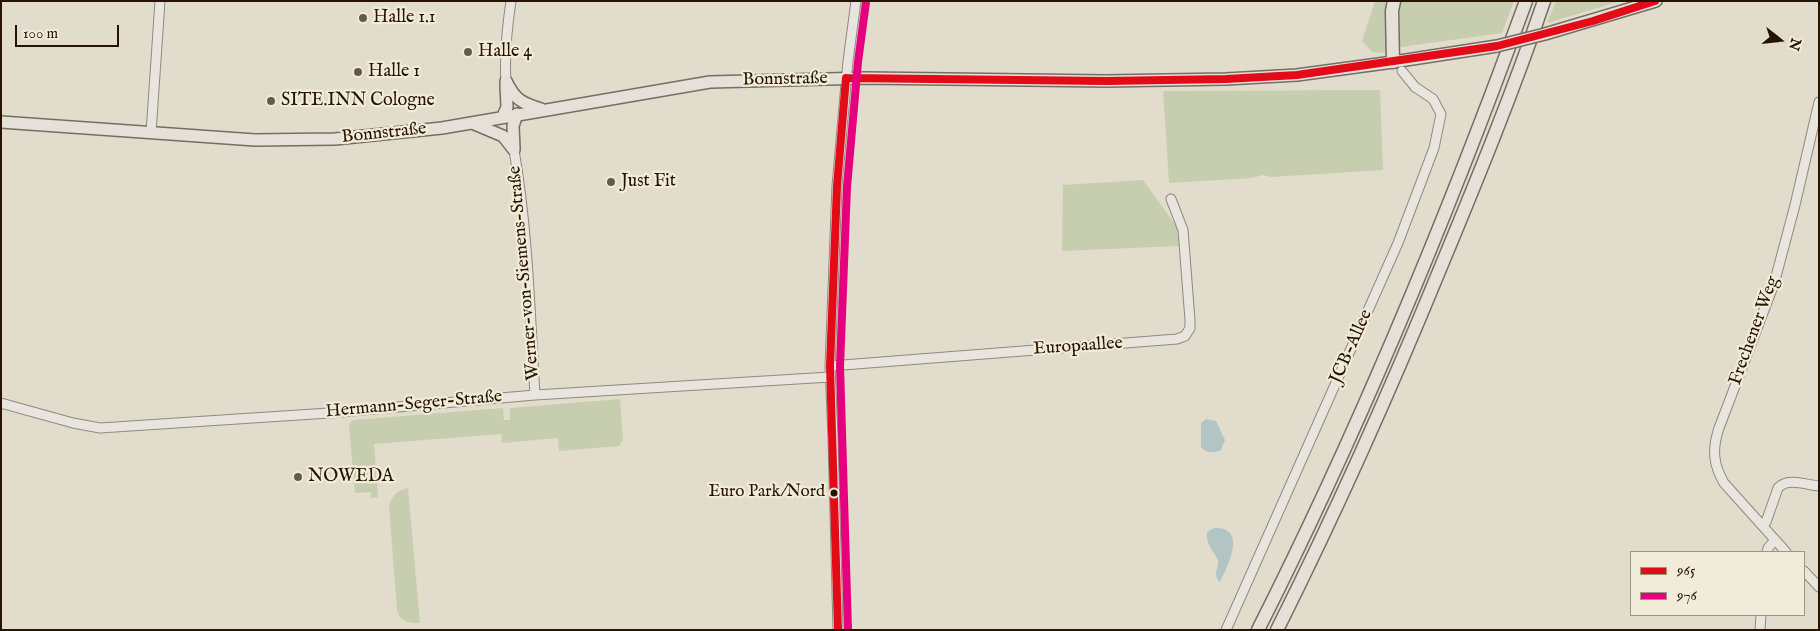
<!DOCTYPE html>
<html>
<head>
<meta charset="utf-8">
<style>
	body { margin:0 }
	#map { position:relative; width:1820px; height:631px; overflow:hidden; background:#e2dccc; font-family:"IM FELL English",serif }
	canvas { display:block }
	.frame { position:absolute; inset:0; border:2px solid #261401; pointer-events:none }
	.legend { position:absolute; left:1630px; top:551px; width:175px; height:65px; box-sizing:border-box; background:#f1ebd9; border:1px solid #a09583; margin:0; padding:6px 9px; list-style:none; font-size:15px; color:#261401 }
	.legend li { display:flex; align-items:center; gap:10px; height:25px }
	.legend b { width:25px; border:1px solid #a09583 }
	.north { position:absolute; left:1755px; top:15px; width:50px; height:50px; -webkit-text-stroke:4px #f1ebd9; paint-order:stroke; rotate:106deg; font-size:14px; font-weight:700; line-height:20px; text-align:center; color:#261401 }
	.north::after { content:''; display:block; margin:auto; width:18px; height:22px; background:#261401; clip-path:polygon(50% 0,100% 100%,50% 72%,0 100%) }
	.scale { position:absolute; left:15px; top:25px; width:104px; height:22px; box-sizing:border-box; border:2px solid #261401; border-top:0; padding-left:6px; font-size:15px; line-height:18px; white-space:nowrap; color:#261401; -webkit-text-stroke:4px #f1ebd9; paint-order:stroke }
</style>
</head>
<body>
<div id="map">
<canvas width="1820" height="631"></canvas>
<div class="frame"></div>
<ul class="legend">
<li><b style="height:6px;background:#e30b18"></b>965</li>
<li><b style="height:6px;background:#e5007d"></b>976</li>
</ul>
<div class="north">N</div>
<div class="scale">100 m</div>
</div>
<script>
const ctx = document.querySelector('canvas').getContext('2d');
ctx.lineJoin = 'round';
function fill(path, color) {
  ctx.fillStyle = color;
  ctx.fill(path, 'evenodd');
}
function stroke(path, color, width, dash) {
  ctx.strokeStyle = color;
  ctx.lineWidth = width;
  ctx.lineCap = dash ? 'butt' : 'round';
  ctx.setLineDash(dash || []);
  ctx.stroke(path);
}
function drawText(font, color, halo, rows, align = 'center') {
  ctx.font = font + ' "IM FELL English",serif';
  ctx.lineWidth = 4.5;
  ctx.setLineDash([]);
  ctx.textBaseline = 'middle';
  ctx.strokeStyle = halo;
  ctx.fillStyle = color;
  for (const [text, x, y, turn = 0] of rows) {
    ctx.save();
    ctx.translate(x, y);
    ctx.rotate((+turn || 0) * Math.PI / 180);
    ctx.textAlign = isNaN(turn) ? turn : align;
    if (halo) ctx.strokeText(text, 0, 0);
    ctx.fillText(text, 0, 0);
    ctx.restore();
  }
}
fill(new Path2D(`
	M1375,1H1389L1387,49L1384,53L1372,52L1362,41Z
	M1399,1H1514L1502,33L1401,47L1397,43V17Z
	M1556,1H1621L1547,23Z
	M1380,90L1383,170L1271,177L1263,175L1252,178L1169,183L1163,91Z
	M1143,180L1177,227L1179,246L1062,251L1063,185Z
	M620,399L623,440L619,446L559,451L558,438L502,443L501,434L374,444L378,497L371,498V492L355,493L349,425L353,420L503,408L504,420H510V408Z
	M408,488L420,623C409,623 399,621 397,610L389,506C392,495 397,491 408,488Z`), '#c7ceb0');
fill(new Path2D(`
	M1206,419L1216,421L1225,440L1221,450C1213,453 1207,454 1201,447V423Z
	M1214,528C1248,527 1228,566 1220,582C1212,575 1219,568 1218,560C1213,550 1205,543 1207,532Z`), '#b2c4c3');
const minor = new Path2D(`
	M506,81C504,54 507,28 511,1
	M151,133L160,1
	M514,150C528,231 530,313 535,395
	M830,366L1177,339L1185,336L1190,328V320L1183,230L1171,199
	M1,403L73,423L100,428L329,413L535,395L830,377
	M1762,525L1766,522L1778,488C1788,477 1806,485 1819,486
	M1767,552L1768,548L1775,540
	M1786,552L1724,483C1713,464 1712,449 1719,428L1774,284L1795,205L1819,102
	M1804,571L1819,587
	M838,630L833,437L830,366L837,186L848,61L856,1
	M1226,630L1398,243L1434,148L1441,114L1433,99L1415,87L1402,71
	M1760,630L1761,615`);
const major = new Path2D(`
	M1545,34L1656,1
	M506,81C515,100 522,103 541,109
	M503,116L507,107L506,85
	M1,122L255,140L335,139L442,128L710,82L866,78L1106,81L1226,79L1297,75L1393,62L1497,46
	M472,123L503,136L514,150
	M514,148L513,126L517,114`);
const highway = new Path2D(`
	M1393,62L1392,11L1394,1
	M1258,630C1361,426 1448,215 1526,1
	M1277,630C1336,512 1390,391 1440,269C1477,180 1513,92 1544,1`);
stroke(minor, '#8f897e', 11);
stroke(major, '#746e63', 14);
stroke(highway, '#746e63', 15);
stroke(minor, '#e8e5de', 9);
stroke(major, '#e5e1d8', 11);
stroke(highway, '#e5e1d8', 12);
const majorBridge = new Path2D(`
	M1497,46L1545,34`);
stroke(majorBridge, '#746e63', 14, []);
stroke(majorBridge, '#e5e1d8', 11);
stroke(new Path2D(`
	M846,78L1106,81L1226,79L1297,75L1497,46L1593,21L1655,1
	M838,630L830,366L837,186L846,78`), '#e30b18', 8);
stroke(new Path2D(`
	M848,630L840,366L847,187L858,62L866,2`), '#e5007d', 8);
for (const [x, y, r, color] of [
	[363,18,5,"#685a48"],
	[468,52,5,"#685a48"],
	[358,72,5,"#685a48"],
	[271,101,5,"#685a48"],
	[611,182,5,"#685a48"],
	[298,477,5,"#685a48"],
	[834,493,4.5,"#261401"]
]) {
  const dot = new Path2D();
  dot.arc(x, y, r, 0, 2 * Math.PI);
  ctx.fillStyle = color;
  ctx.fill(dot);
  stroke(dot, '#f1ebd9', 2);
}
drawText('17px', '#261401', '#f1ebd9', [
	["Euro Park/Nord",825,493]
], 'right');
drawText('18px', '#261401', '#f1ebd9', [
	["Halle 1.1",373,18],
	["Halle 4",478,52],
	["Halle 1",368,72],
	["SITE.INN Cologne",281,101],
	["Just Fit",621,182],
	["NOWEDA",308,477]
], 'left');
drawText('18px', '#261401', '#f1ebd9', [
	["Bonnstraße",785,80,-1],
	["Bonnstraße",384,134,-6],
	["Werner-von-Siemens-Straße",525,273,-95],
	["Frechener Weg",1755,331,-70],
	["Europaallee",1078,347,-4],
	["JCB-Allee",1352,347,-66],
	["Hermann-Seger-Straße",414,405,-5]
]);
</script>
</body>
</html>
